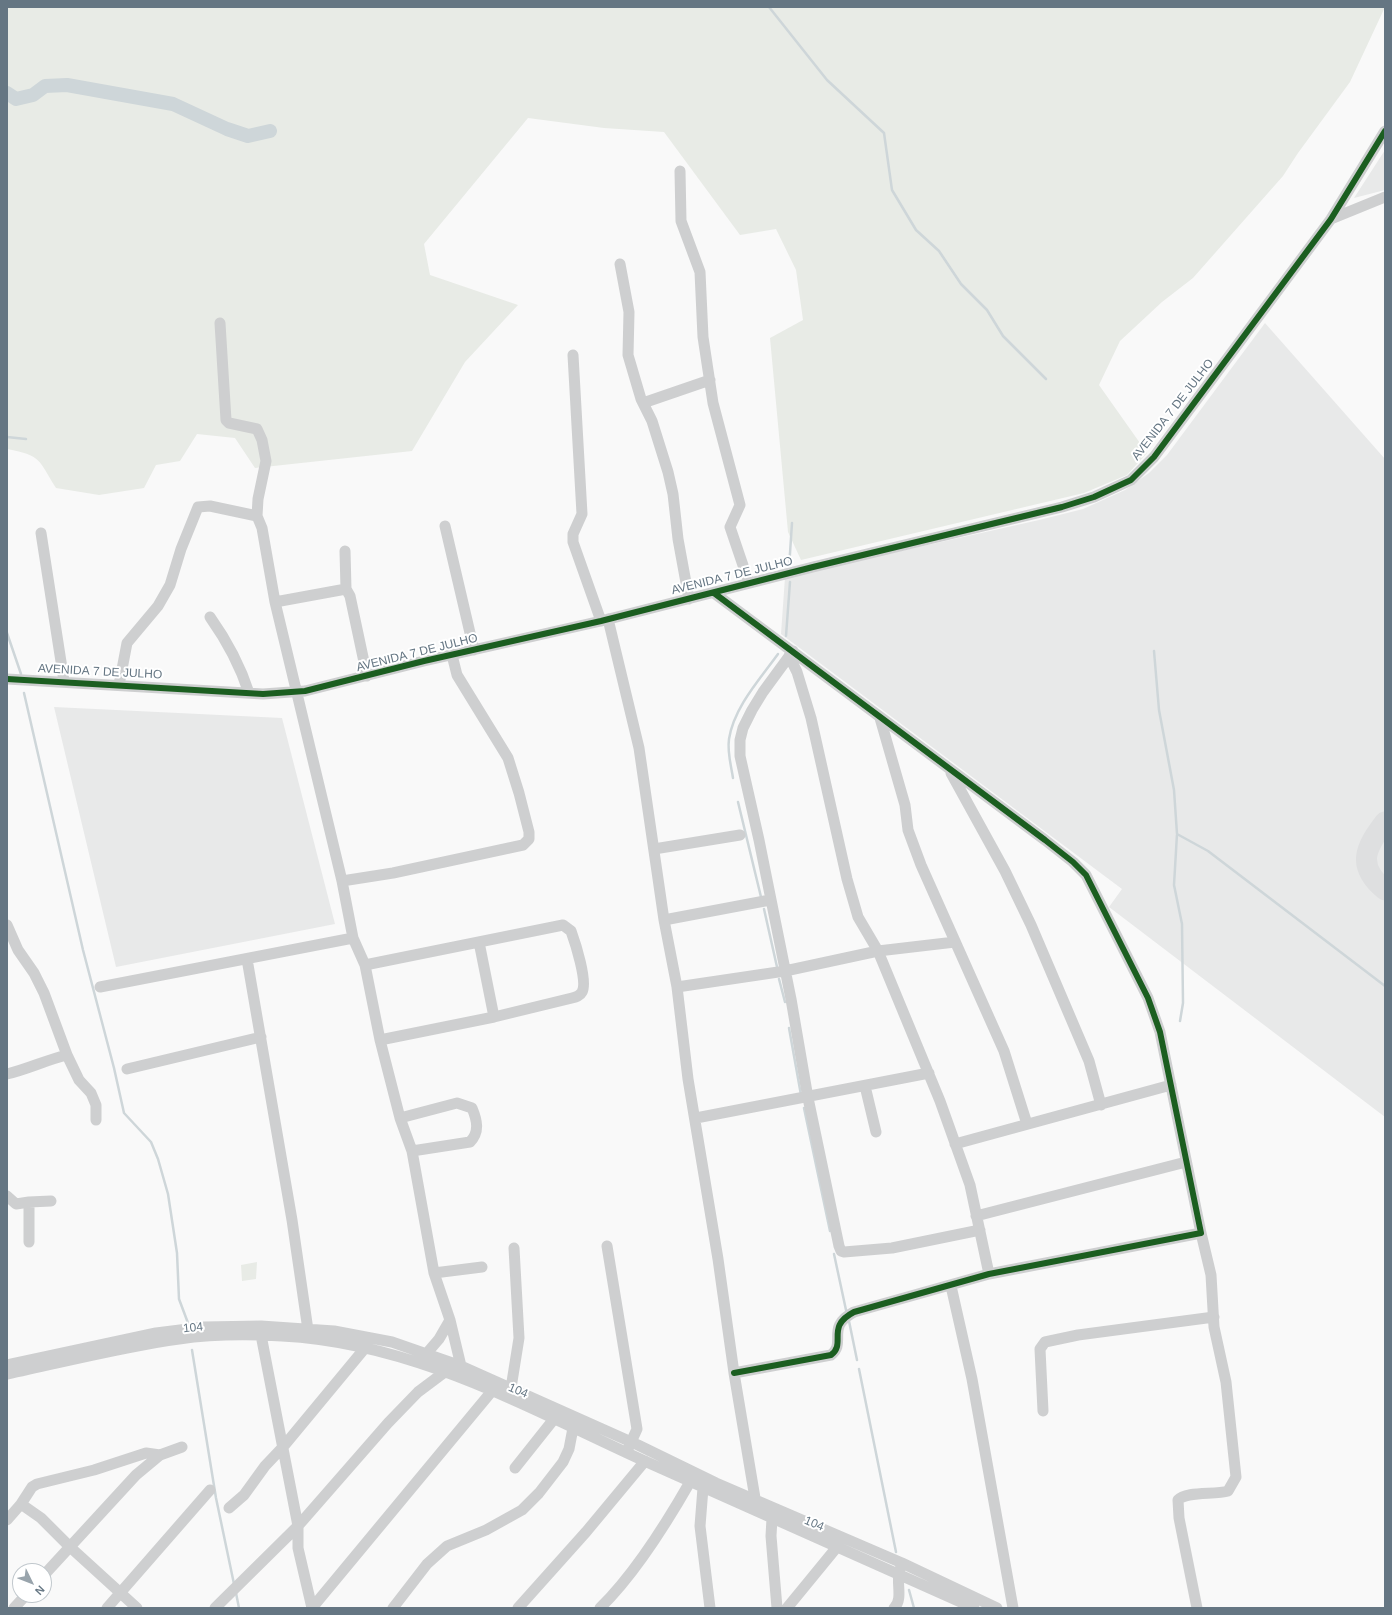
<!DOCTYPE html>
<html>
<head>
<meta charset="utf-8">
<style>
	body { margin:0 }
	#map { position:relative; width:1392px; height:1615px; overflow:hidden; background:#f9f9f9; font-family:Helvetica,sans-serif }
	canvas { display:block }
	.frame { position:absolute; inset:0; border:8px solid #657683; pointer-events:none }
	.north { position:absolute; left:12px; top:1563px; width:40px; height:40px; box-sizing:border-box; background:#fff; border:1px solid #c1c8cd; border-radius:50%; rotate:133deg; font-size:11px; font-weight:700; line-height:16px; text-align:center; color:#657683 }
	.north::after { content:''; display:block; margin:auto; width:14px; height:18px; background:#99a4ac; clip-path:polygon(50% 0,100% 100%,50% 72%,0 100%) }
</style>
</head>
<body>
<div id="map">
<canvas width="1392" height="1615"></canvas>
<div class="frame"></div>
<div class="north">N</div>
</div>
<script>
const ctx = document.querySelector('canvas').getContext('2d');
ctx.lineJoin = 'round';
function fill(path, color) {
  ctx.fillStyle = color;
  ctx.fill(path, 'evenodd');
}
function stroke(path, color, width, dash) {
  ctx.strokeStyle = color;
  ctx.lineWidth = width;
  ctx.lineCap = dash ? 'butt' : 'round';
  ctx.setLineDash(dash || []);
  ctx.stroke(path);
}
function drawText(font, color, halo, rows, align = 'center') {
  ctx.font = font + ' Helvetica,sans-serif';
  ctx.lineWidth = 4;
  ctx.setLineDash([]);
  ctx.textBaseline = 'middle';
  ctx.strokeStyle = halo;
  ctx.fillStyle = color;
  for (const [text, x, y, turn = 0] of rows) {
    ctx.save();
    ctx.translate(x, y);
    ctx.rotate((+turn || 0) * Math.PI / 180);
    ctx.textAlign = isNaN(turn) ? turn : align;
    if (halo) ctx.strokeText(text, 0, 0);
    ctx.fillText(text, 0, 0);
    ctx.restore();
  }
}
fill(new Path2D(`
	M1385,150V190L1354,198Z
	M1265,323L1385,459V1117L1109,907L1122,889L781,634L785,577L1039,520L1083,509L1125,490L1149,473L1167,455Z
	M54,707L282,718L335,924L116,967Z`), '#e8e9e9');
fill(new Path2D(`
	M7,7H1385L1350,82L1298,153L1283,176L1193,278L1162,302L1120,341L1099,385L1147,453L1127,475L1084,493L801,560L788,532L770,338L803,320L796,270L776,229L740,235L664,132L604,128L528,118L424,244L430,275L518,305L465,362L412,451L255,468L235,438L197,434L180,461L156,465L144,488L99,495L56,488C38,460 43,456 7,449Z
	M257,1262L256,1279L242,1281L241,1265Z`), '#e8ebe6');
stroke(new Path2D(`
	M769,7L827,80L884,133L892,190L916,230L939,251L961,284L987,310L1003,336L1046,379
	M7,437L26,439
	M789,568L792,523
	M7,633L21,674
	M786,636L790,582
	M1154,651L1159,710L1174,790L1177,834L1174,885L1182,924L1183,1003L1180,1021
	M24,693L83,950L114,1068L124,1113L151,1142L158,1159L168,1194L177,1253L179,1299L188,1323
	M733,778C731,765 727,752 729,739C734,707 760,679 778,654
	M738,802L761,897
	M1177,834L1208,851L1385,986
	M764,909L777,967
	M779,979L785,1002
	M789,1028L801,1095
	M804,1108L830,1231
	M834,1254L846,1310
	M849,1321L857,1360
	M192,1350L216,1498L234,1584
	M859,1369L896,1552
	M909,1590L914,1608
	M236,1593L239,1608`), '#ced6d9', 2.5);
stroke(new Path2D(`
	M7,93L16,99L33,95L45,86L67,85L173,104L227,129L248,136L270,131`), '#ced6d9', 14);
stroke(new Path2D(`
	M1385,822C1365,848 1356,866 1385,890`), '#dedfe0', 21);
stroke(new Path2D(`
	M680,171L681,221L700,272L703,337L713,403L740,505L730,527L749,583
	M1331,219L1385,197
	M620,264L629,312L628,355L641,399L652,421L668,472L673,494L678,539L689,599
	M573,355L582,514L573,534V542L601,621
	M643,403L710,380
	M445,526L474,650
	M41,533L64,681
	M345,551L346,589L350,596L367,676
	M714,593L1045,840L1073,862L1086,875L1148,998L1160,1032L1201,1233L989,1274L854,1312C825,1327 847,1343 831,1355L734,1373
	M275,602L346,589
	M210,617C227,641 240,665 249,693
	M608,619L639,748L664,920L677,987L688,1079L718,1259L734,1373L756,1504
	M793,651L763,692L752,710L743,728L740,740V756L759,840L791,999L808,1098L839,1246L841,1251L844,1252L892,1248L980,1230
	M789,656L797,672L811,718L847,879L858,917L878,951L940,1101L970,1185L989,1274
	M7,679L263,694L305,691L424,661L601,621L813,567L1062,507L1094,497L1131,480L1154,457L1331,219L1385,131
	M119,685L127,643L158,606L170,585L181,549L198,507L210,506L257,516
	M880,718L905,805L908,830L921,865L1004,1051L1027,1124
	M951,773L1005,871L1031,925L1089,1061L1101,1105
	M654,849L740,835
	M342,881L393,873L523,845L529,839V832L519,793L508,758L457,675L452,655
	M664,920L770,900
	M7,925L18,950L34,973L44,993L67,1055
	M353,938L365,965L380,1040L400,1118L412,1151L434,1273L450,1320L461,1366L459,1370
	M479,942L494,1017
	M247,959L292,1220L308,1330L307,1336
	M365,965L563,925L571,931C575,942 588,982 582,992C580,996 576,997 572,998L494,1017L380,1040
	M100,987L353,938L342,881L275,602L262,528L257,516L258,499L266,461L262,440L257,429L229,423L226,420L220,323
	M677,987L785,971L878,951L955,942
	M127,1069L261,1037
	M7,1074C28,1069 46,1060 67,1055L79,1080L91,1093L96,1105V1120
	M865,1086L876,1132
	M400,1118L457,1103L472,1108C477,1120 480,1132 470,1142L412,1151
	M696,1118L929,1073
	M955,1144L1171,1085
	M7,1196L16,1204L29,1202V1242
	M29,1202L51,1201
	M976,1216L1186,1162
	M607,1246L637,1429L628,1449
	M434,1273L482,1267
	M951,1286L972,1379L1013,1608
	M261,1335L298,1526V1548L312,1608
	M427,1353L439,1339L450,1320
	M7,1365L156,1333L204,1327L261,1326L334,1331L392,1342L461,1366L638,1445L716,1483L902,1563L997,1608
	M7,1374C64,1362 121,1347 179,1339C213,1334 248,1334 282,1336C416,1343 530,1409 649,1463C757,1512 866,1559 974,1608
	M511,1388L519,1338L514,1248
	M1043,1411L1040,1349L1045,1342L1078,1335L1214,1317
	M515,1468L554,1419
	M703,1488L700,1526L710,1608
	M21,1504L32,1487L37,1484L94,1470L146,1453L160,1455
	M229,1508L244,1495L265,1466L283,1447L365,1348
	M772,1518L771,1536L777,1608
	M7,1520L21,1504L41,1518L70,1547L137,1608
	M44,1575L136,1475L160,1455L182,1447
	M14,1608L26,1595
	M107,1608L210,1490
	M215,1608L298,1526L388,1423L418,1392L446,1371
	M312,1608L492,1391
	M393,1608L427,1564L447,1546L486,1530L522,1510L539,1493L563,1462L569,1449L573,1428
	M518,1608L586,1532L645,1461
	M600,1608C635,1574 666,1524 690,1482
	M787,1608L837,1547
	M894,1608C904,1599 895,1580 900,1569
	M1197,1608L1179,1518L1178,1500C1186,1491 1215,1495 1228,1491L1236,1477L1226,1382L1214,1327L1211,1275L1201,1233`), '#cecfd0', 11);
stroke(new Path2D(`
	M714,593L1045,840L1073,862L1086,875L1148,998L1160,1032L1201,1233L989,1274L854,1312C825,1327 847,1343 831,1355L734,1373
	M7,679L263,694L305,691L424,661L601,621L813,567L1062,507L1094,497L1131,480L1154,457L1331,219L1385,131`), '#1b5e20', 6);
drawText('12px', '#657683', '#fff', [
	["AVENIDA 7 DE JULHO",1173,410,-52],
	["AVENIDA 7 DE JULHO",732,576,-14],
	["AVENIDA 7 DE JULHO",417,653,-14],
	["AVENIDA 7 DE JULHO",100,672,3],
	["104",193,1328,-6],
	["104",518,1391,23],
	["104",814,1524,23]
]);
</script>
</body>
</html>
